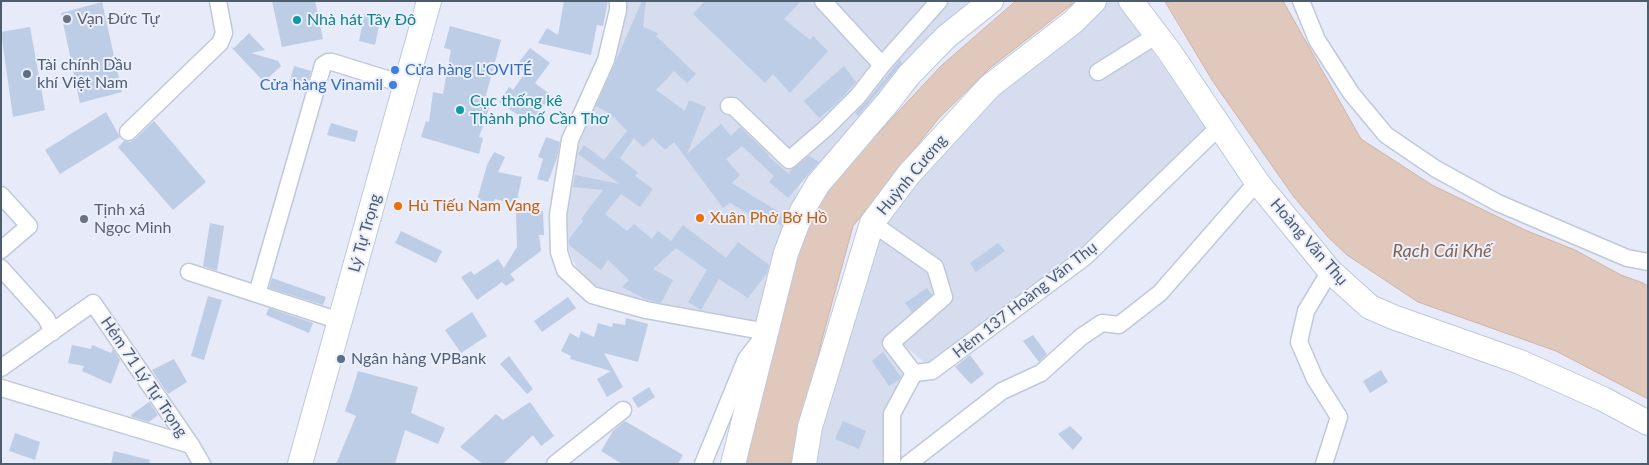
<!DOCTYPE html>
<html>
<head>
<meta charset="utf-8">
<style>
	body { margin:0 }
	#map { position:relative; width:1649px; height:465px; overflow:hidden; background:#e6eaf9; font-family:Lato,sans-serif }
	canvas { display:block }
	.frame { position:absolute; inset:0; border:2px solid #4e5d6e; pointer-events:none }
</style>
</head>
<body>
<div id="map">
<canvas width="1649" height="465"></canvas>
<div class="frame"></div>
</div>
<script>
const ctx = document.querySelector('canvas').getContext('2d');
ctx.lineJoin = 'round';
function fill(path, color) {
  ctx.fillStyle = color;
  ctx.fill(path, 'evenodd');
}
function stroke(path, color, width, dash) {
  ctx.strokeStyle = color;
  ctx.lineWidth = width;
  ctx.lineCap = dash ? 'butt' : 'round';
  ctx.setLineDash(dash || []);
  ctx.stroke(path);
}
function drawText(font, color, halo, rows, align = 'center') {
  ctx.font = font + ' Lato,sans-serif';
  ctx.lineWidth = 4;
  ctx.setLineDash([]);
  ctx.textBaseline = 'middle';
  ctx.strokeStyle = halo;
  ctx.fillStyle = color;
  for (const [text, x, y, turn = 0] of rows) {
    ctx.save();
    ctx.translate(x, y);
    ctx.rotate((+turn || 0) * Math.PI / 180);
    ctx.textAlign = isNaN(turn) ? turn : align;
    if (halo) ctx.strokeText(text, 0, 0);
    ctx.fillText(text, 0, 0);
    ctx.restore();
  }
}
fill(new Path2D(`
	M626,1H978L946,29L800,184L761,323L601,292L580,275L570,253L565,232L566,199L575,140L614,57L624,19Z
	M1108,1H1118L1208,131L1082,256L930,367L901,343L948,298L940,267L878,223L997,91Z
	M875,229L930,268L940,295L887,341L910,374L886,464H811Z`), '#d5ddef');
const water = new Path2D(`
	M1016,1H1076L990,68L939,118L853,226L821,343L795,464H743L801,239L823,192L941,66Z
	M1165,1H1283L1361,139L1432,185L1525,230L1575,250L1621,275L1643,283L1648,286V399L1556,351L1418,302L1347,255L1328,237L1294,197L1214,83Z`);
fill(water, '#e0c8bd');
stroke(water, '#d0b3a5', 1);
fill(new Path2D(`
	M272,1H315L323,39L282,47Z
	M564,1H608L603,26L597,25L591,55L538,43L547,28L558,35Z
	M642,1H646L643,27L658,33L656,36L696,74L687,83L674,71L656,90L685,111L689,100L706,107L687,154L721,124L731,136L740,127L769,155L768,156L789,174L791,170L809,156L819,162L788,198L769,182L774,176L742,146L726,159L740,175L732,183L785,216L782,226L755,209L751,215L730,203L723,208L674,142L665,150L653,138L643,147L634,138L620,158L638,173L635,176L653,189L640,207L621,194L605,214L627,231L634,224L652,239L658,231L671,241L683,225L726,258L738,242L769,265L767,273L748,298L719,279L701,310L688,302L707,270L676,248L653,269L673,280L661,303L645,299L622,287L629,280L608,260L601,270L569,245V239L583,221L581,219L603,190L573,187L575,175L620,184L578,154L584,145L604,160L627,131L612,115L596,106Z
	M705,1H801L784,19L810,40L813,36L828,51L790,93L773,74L765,83L693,14Z
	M102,2L122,92L80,103L61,13Z
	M365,12L381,16L375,45L359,41Z
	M450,26L501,40L482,110L490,99L492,100L479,137L483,138L479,154L421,137L426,121L429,122L433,92L443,94L451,50L444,48Z
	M30,27L45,110L13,117L1,32Z
	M249,33L265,50L251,53L278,61L281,66L264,82L231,47L234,48Z
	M530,48L550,63L535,83L551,95L531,124L499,102L509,87L513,90L525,73L516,66Z
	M900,60L902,63L858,116L855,113L866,102Z
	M294,66L311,71L307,86L290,81Z
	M844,66L856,82L836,104L819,118L804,101Z
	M106,112L120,137L60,174L45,150Z
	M154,121L206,182L173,210L118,147L124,141L130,142L135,139Z
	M331,123L358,131L355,142L327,135Z
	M546,137L560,142L557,158L548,182L537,179L543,159L538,157Z
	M494,152L505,157L498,172L522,177L516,204L495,199L494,202L477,200L487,165Z
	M543,211L544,235H539L541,251L510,274L515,280L506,286L502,282L477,300L461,277L471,271L474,275L498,259L504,268L517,247L516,213Z
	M210,223L224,226L217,271L203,266Z
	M401,231L442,251L436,263L395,243Z
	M998,243L1005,251L976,272L970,263Z
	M272,278L326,297L323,305L269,288Z
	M927,288L932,295L912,312L905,303Z
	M208,296L222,300L204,360L191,356Z
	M568,297L576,308L542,332L534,321Z
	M269,308L313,323L309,333L266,315Z
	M472,312L487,336L461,353L445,330Z
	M626,318L648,324L638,362L604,353L623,387L607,397L597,379L611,371L570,359L571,356L561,351L570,333L579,338L581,331L594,337L598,323L612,327L613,323L625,325Z
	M1033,335L1047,354L1039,362L1023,341Z
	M72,345L91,349L92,345L111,353L113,349L120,360L111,384L82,371L84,366L68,363Z
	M883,352L901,377L899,380L889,386L872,361Z
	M970,355L984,374L971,384L955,367Z
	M509,356L533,389L527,394L500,364Z
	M174,359L187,382L168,394L152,370Z
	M1381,370L1388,382L1370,393L1363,381Z
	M358,371L418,387L411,413L445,428L438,444L405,430L395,464H336L356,416L345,411L352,391Z
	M649,387L655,397L638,408L632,398Z
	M149,402L158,415L149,422L132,417L131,415Z
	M530,402L554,436L541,446L533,435L503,464H483L460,447L496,414L503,420Z
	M625,421L683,455L678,464H622L601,451L613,431Z
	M843,421L866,431L859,449L835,439Z
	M1070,426L1083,438L1073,450L1058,434Z
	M15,433L40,442L35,460L9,451Z
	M114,451L150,460L149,464H111Z`), '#bccde5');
const street = new Path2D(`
	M618,1V10L606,60L570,140L558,215L559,252L565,270L592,295L646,310L767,332L746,359L703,464
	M823,1L882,65
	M1301,1L1317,40L1351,93L1386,135L1436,169L1498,203L1627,258L1648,262
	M1098,72L1157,35
	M729,106H733L789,160L826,128L858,96L882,65L939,1
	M128,132L220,43L224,33L218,1
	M1,195L29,226L1,250
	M872,223L935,267L944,297L891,343L914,373
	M1,268L46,318L53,332
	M189,272L340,321
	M257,294L323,65L328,62H332L406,85
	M1,368L93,303L191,445
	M1,388L191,445L202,464
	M555,464L623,410
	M892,464V414L914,373L932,371L1085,257L1220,126
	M908,464L1002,391L1041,373L1081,337L1102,323L1119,325L1160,293L1257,182
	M1324,464L1339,417L1315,379L1299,342L1306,311L1330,271`);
const secondary = new Path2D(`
	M1131,1L1169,51L1257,182L1330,271L1370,307L1393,317L1520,362L1603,399L1648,423
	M300,464L429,1
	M733,464L786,253L802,211L818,184L888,102L909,75L946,37L991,1
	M804,464L810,427L872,223L909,174L990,86L1073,22L1094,1`);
stroke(street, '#c0c9d9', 19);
stroke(secondary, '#bec9dd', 26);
stroke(street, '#fff', 16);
stroke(secondary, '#fff', 24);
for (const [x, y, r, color] of [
	[67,19,5,"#6b7280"],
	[297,20,5,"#0f9aa8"],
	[395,70,5,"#3f7fe0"],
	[27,74,5,"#5c6f8a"],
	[393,85,5,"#3f7fe0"],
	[460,110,5,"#0f9aa8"],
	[398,206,5,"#e8710a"],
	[700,218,5,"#e8710a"],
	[84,219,5,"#6b7280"],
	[341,359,5,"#5c6f8a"]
]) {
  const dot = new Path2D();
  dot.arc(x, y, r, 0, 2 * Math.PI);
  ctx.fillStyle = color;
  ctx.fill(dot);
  stroke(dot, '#ebeffc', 2);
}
drawText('16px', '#5b616d', '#ebeffc', [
	["Vạn Đức Tự",77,19],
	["Tịnh xá",94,210],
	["Ngọc Minh",94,228]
], 'left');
drawText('16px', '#0d838f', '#ebeffc', [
	["Nhà hát Tây Đô",307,20],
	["Cục thống kê",470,101],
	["Thành phố Cần Thơ",470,119]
], 'left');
drawText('16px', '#4e5e75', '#ebeffc', [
	["Tài chính Dầu",37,65],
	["khí Việt Nam",37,83],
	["Ngân hàng VPBank",351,359]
], 'left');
drawText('16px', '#366cbe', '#ebeffc', [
	["Cửa hàng L'OVITÉ",405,70],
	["Cửa hàng Vinamil",383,85,"right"]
], 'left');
drawText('16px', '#4e5d6e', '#ebeffc', [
	["Huỳnh Cương",912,175,-50],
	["Lý Tự Trọng",365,233,-74],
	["Hoàng Văn Thụ",1309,242,49],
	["Hẻm 137 Hoàng Văn Thụ",1025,300,-38],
	["Hẻm 71 Lý Tự Trọng",144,377,56]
]);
drawText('16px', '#c56008', '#ebeffc', [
	["Hủ Tiếu Nam Vang",408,206],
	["Xuân Phở Bờ Hồ",710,218]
], 'left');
drawText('italic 18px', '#85624f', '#ebeffc', [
	["Rạch Cái Khế",1442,251]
]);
</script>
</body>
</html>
